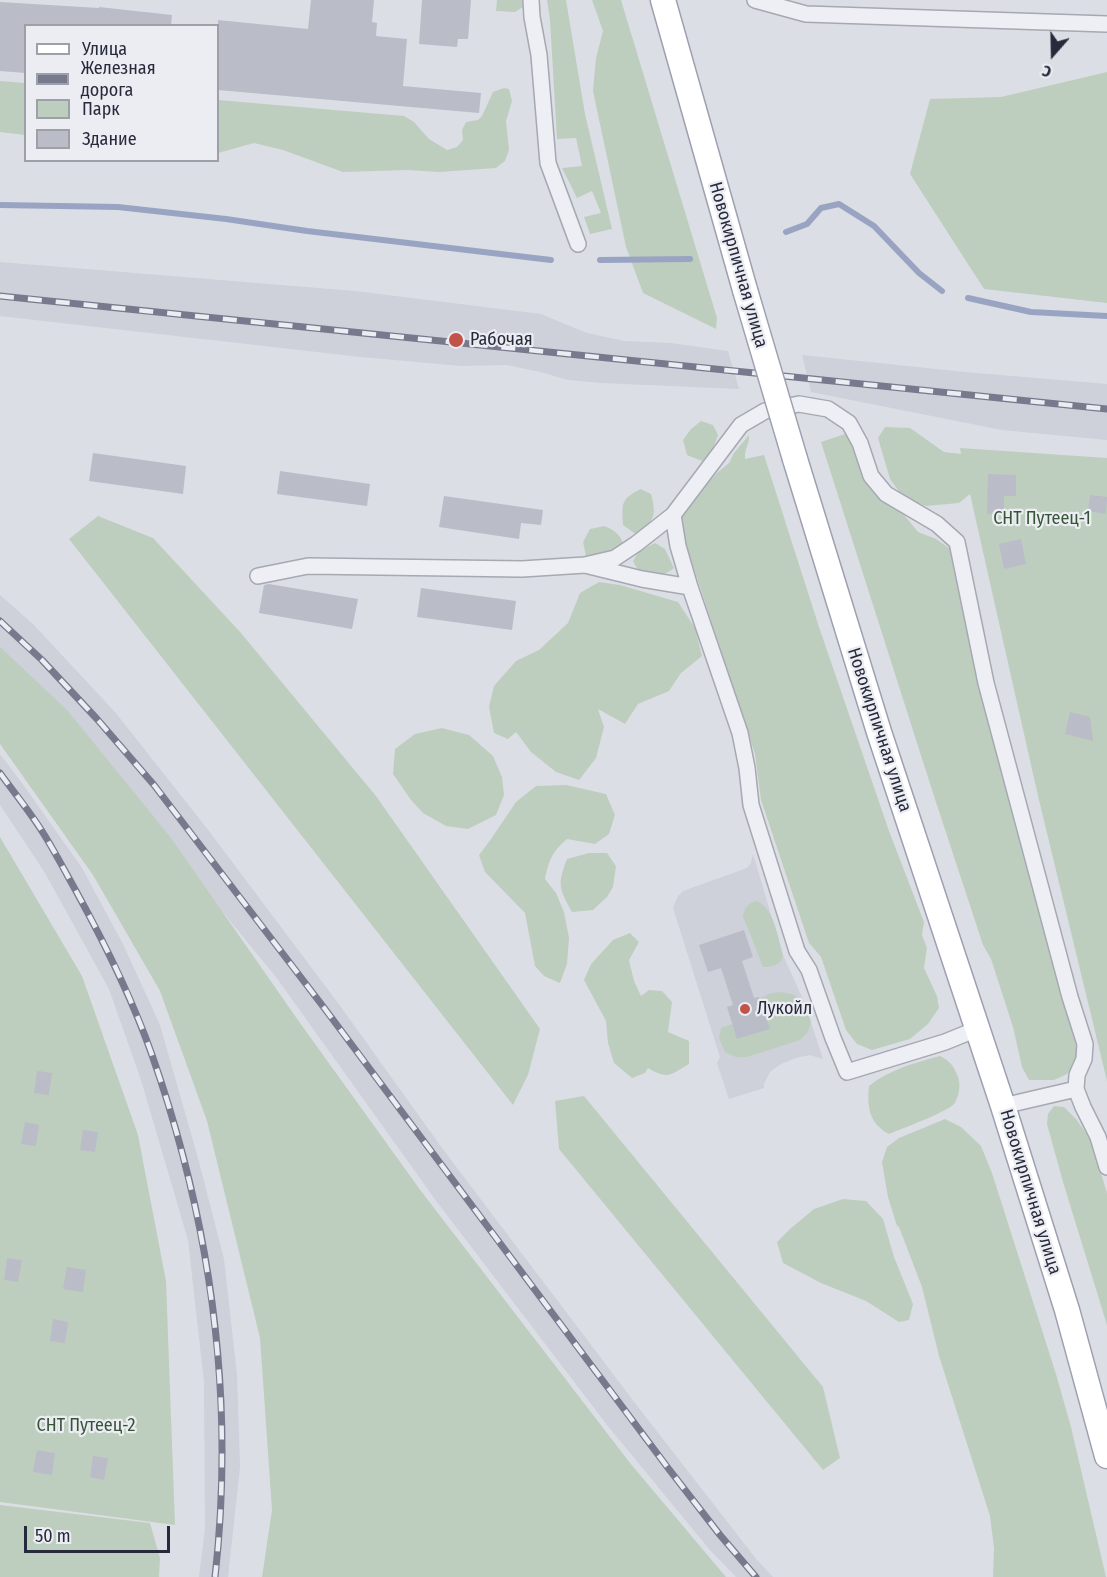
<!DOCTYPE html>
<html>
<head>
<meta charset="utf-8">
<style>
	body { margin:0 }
	#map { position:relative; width:1107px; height:1577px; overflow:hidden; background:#dcdee5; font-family:"Fira Sans Condensed",sans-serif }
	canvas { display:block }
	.legend { position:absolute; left:24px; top:24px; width:195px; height:138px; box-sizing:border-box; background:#ebedf3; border:2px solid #9d9fa9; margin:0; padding:8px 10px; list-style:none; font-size:18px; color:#272a3a }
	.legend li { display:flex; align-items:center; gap:12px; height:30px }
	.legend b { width:30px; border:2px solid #9d9fa9 }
	.north { position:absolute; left:1023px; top:24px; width:60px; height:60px; -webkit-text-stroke:4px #ebedf3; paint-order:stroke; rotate:200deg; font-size:16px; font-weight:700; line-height:24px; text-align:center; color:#272a3a }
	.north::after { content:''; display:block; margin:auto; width:21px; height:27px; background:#272a3a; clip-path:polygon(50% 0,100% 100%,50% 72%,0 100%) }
	.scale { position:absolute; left:24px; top:1526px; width:146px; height:27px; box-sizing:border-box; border:3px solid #272a3a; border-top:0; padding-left:8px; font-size:18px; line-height:21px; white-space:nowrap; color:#272a3a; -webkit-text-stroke:4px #ebedf3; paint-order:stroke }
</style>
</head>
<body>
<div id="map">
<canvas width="1107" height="1577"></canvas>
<ul class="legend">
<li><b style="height:8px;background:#fff"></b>Улица</li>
<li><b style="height:8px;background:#777a8d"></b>Железная дорога</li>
<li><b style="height:16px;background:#becebe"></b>Парк</li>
<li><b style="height:16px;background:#babcc7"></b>Здание</li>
</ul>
<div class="north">С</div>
<div class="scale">50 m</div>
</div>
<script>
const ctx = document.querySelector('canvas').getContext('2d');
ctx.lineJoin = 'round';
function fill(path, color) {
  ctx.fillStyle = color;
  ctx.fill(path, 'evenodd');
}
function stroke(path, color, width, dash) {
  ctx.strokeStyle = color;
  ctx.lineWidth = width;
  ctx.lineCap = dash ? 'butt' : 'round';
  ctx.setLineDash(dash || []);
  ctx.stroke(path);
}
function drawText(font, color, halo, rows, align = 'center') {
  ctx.font = font + ' "Fira Sans Condensed",sans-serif';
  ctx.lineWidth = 4.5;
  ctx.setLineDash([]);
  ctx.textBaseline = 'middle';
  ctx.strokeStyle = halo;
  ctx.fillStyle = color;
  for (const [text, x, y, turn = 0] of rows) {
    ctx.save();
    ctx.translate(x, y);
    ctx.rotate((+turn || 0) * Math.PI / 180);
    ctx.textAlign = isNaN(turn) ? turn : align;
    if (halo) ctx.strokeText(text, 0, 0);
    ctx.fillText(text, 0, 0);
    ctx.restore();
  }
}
fill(new Path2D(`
	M0,262L355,291L541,314L587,333L624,341L671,343L728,351L739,389L602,383L568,380L540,372L507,365L462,366L361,357L0,316Z
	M802,355L965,372L1107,384V440L1002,430L811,392Z
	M0,595L33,624L115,712L209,831L341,1007L442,1148L638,1407L757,1560L773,1577H736L710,1550L607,1425L437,1202L276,977L81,739L0,661Z
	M0,754L22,783L82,868L123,944L160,1025L198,1158L224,1259L237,1375L240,1467L228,1577H199L205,1529L204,1382L188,1240L141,1080L109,989L45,873L0,805Z
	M753,854L783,955L805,1004L823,1059L810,1055L796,1058L781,1064L770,1072L764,1084V1088L729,1099L717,1063L720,1057L673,908L678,896L683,891L747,868L751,863Z`), '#ced0da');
fill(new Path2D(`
	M497,0H525L523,7L515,12L496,11Z
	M547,0H566L585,114L612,229L590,234L584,217L601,213L592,191L577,198L562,168L582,166L576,138L557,139L550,20Z
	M592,0H621L717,318L716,329L643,293L626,247L593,91L596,58L603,31Z
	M1107,72V303L984,289L910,174L930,99L1001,97Z
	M0,81L25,83V135L0,132Z
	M504,88L509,89L512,101L506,121L509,150L505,161L496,168L439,172L407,170L343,172L283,150L254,143L218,153V100L404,116L414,122L429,139L447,150L457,147L463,140L462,130L466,122L478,120L482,116L493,92Z
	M701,421L713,425L718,435L712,451L702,461L687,455L683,440L691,429Z
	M885,427L910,428L944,452L961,454L960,448L1107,458V1081L1038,796L970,494L959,503L926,506L903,497L890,479L878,438Z
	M851,432L900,510L918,532L936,539L952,550L994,743L1080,1042L1078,1058L1067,1074L1054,1080H1029L1022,1067L1013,1027L991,959L983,945L932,790L821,442Z
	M749,435C750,443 744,450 745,459L764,455L819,627L889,831L924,922L922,935L927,948L924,968L937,996L939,1008L928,1024L910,1039L872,1050L857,1044L846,1030L821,957L809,943L761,800L755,754L682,532V515L692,500L717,473L729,463L734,453Z
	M641,489L651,494C657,516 654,521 637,535L623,525C622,504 620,499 641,489Z
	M98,516L153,538L241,633L376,796L540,1029L528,1075L513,1105L69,539Z
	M604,526C615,530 621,535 624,546L601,565L586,556L583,542L590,529Z
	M655,543L665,549L674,568C659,580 641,580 633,561L639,551Z
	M599,582L620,585L678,602L695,628L702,656L681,673L669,691L638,704L625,724L598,709L604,727L596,758L579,780L556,772L531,752L516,732L508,739L494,733L489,707L494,686L516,661L539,650L568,623L580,593Z
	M0,647L67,710L171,838L300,1023L421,1191L630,1463L726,1577H262L272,1510L260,1338L207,1121L160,991L93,875L0,744Z
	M442,728L469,735L493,756L502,777L504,795L496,815L468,829L446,826L423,813L411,800L393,774L395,749L415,734Z
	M566,785L606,794L615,815L609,834L595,844L567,839C552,852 549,860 545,879L556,893L564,912L569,938L567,964L560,983L544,976L535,966L525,913L485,872L479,855L491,839L516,802L536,786Z
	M0,837L82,976L138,1135L166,1281L175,1525L0,1502Z
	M589,853H607L616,866L613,887L607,897L593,910L572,912C559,888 557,885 567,859Z
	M757,901C774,908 778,938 783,955C782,965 772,967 763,967L743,916C745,907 748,903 757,901Z
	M630,933L639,942L629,960L634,981L641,996L649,990L662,991L672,1002L668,1032L689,1041V1064C670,1075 668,1080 648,1068L645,1073L632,1078L614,1063L608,1043L606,1021L584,980L591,964L613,940Z
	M782,992L794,995L805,1004L811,1022L808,1032L800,1040L747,1057H736L725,1052L719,1038L721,1028L732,1024L738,1039L769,1029L760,998L772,993Z
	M940,1056C950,1061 954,1066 958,1077C961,1085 959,1097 954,1104C947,1112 901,1129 889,1134C869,1123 867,1108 869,1086C890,1069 915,1063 940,1056Z
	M584,1096L823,1387L840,1458L823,1470L559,1149L555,1101Z
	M1054,1106L1064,1107L1076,1119L1091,1140L1107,1193V1325L1063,1182L1047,1124L1048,1114Z
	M945,1119L961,1127L981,1146L992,1173L1056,1374L1071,1427L1106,1577H993L994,1548L990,1516L939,1356L922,1287L899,1227L897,1226L888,1197L882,1162L887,1147L899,1138Z
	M843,1199L866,1201L883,1219L894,1257L913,1304L909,1320L899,1322L866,1301L821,1283L783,1263L777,1242L790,1229L814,1209Z
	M0,1505L150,1523L160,1558L159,1577H0Z`), '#becebe');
stroke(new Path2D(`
	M0,205L118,207L226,219L307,231L551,260
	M786,232L807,224L821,208L839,204L874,226L919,273L942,291
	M600,260L690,259
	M968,298L1031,312L1107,316`), '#99a4c3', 6);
fill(new Path2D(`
	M311,0H374L372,22L377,23L376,36L407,39L403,86L481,93L479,113L218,90V20L308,29Z
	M422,0H471L468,39H458L457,47L419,44Z
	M0,2L99,8V7L172,15L171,26H26V73L0,71Z
	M93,453L186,466L183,494L89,481Z
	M280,471L370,484L367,506L277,494Z
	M988,474L1016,475V496H1004V514H987Z
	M1090,495L1107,497L1106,514L1088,511Z
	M444,496L543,510L541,525L521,523L519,539L439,527Z
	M1021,539L1026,564L1004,569L999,544Z
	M269,584L358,599L352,629L259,613L264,585Z
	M421,588L516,601L512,630L417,617Z
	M1070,712L1090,717L1093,741L1065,734Z
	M744,930L753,957L742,961L754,998L759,997L770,1029L737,1039L727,1007L733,1005L721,968L708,972L699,945Z
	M37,1071L52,1073L49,1095L34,1093Z
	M25,1122L39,1125L36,1146L21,1144Z
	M83,1130L98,1132L95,1152L80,1150Z
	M7,1258L22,1260L18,1282L4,1280Z
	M67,1267L86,1270L83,1292L63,1289Z
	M53,1319L68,1322L65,1343L50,1341Z
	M37,1450L55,1453L52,1475L33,1472Z
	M93,1456L108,1458L104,1480L90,1477Z`), '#babcc7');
const street = new Path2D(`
	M531,0L532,17L539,55L548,163L578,244
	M755,0L806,14L1107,24
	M673,515L678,546L690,587L740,733L747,768L751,805L797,951L809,970L833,1038L847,1072L945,1042L977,1029
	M585,565L615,558L636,544L673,515L741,425L765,411L799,404L828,409L849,423L860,443L871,476L886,494L937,524L957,542L986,683L1070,997L1085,1044L1084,1059L1077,1075L1076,1089L1083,1107L1098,1137L1107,1167
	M258,576L308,566L522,569L585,565L642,579L690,587
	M1003,1106L1076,1089`);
const primary = new Path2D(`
	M663,0L745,290
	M795,459L879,732L1003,1106L1067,1310L1107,1456`);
stroke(street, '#a6a8b2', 18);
stroke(primary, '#9da0b0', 27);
stroke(street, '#eeeff4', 15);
stroke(primary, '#fff', 24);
const rail = new Path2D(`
	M0,296L1107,409
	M0,621L42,660L97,719L154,785L325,1009L668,1468L720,1535L756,1577
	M0,773C15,794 32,814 45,836C56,854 66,873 76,891C105,944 132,998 152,1055C211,1223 235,1400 215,1577`);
stroke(rail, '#777a8d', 7);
stroke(rail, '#ebedf3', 4.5, [14]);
const primaryBridge = new Path2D(`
	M745,290L795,459`);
stroke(primaryBridge, '#9da0b0', 27, []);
stroke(primaryBridge, '#fff', 24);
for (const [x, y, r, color] of [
	[456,340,8,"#c25349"],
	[745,1009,6,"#c25349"]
]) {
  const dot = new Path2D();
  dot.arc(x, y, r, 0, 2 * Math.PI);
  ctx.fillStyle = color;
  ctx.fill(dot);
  stroke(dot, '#ebedf3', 2);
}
drawText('18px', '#272a3a', '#ebedf3', [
	["Новокирпичная улица",738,265,74],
	["Новокирпичная улица",879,730,72],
	["Новокирпичная улица",1030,1192,73]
]);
drawText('18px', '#272a3a', '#ebedf3', [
	["Рабочая",470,340],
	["Лукойл",757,1009]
], 'left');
drawText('18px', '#365537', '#ebedf3', [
	["СНТ Путеец-1",1042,519],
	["СНТ Путеец-2",86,1426]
]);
</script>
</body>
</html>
